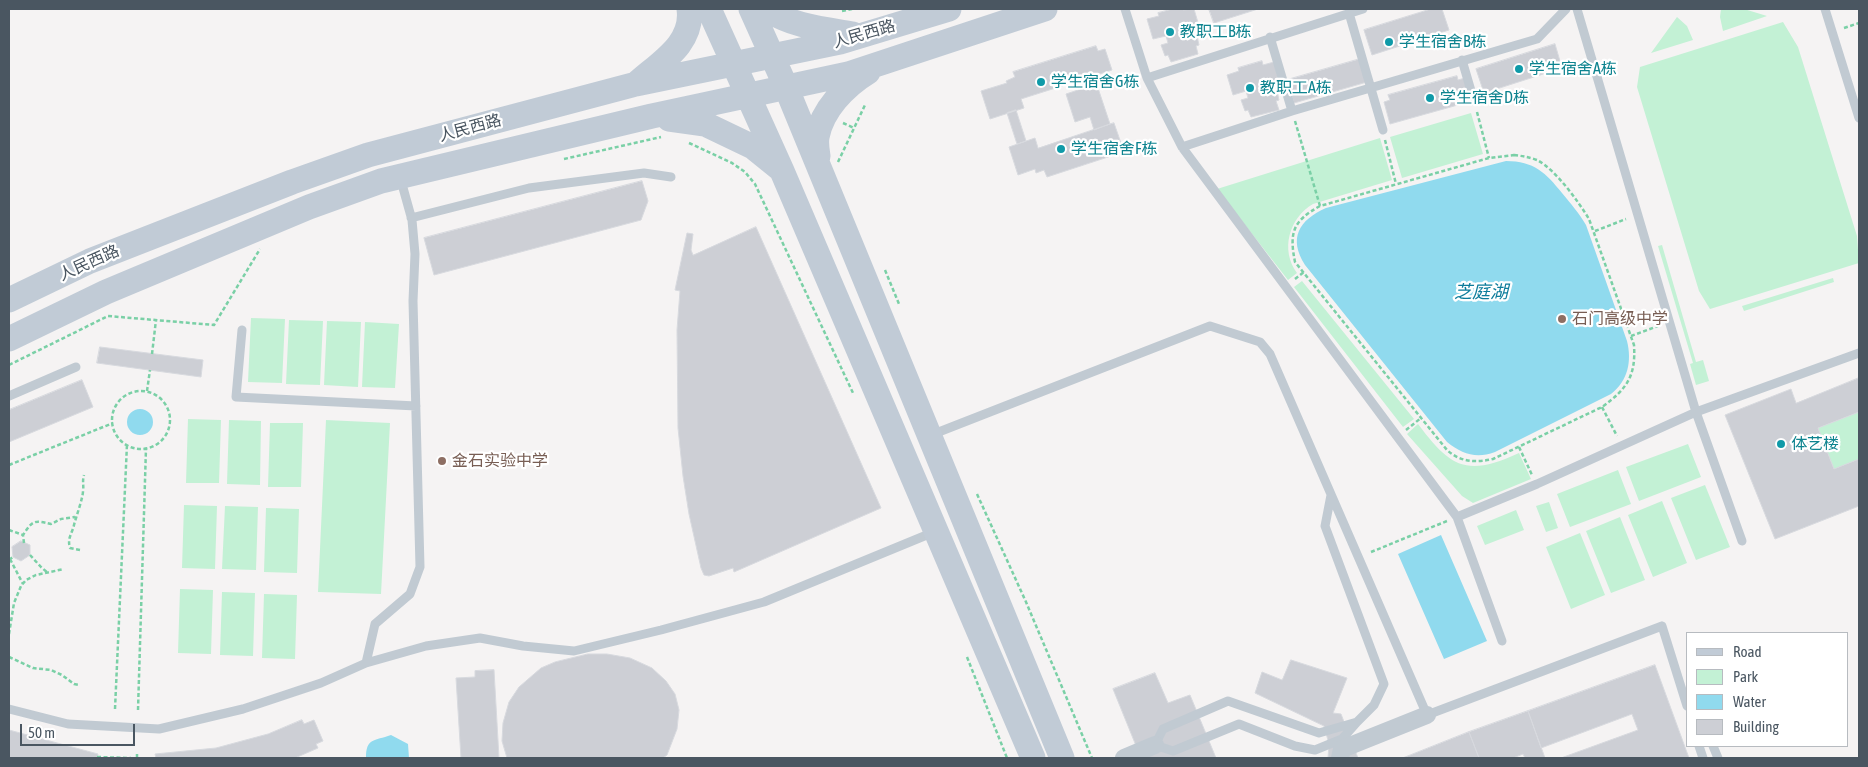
<!DOCTYPE html>
<html>
<head>
<meta charset="utf-8">
<style>
	body { margin:0 }
	#map { position:relative; width:1868px; height:767px; overflow:hidden; background:#f5f3f3; font-family:"Asap Condensed",sans-serif }
	canvas { display:block }
	.frame { position:absolute; inset:0; border:10px solid #4a5661; pointer-events:none }
	.legend { position:absolute; left:1686px; top:632px; width:162px; height:115px; box-sizing:border-box; background:#fff; border:1px solid #b7bbc0; margin:0; padding:6px 9px; list-style:none; font-size:15px; color:#4a5661 }
	.legend li { display:flex; align-items:center; gap:10px; height:25px }
	.legend b { width:25px; border:1px solid #b7bbc0 }
	.scale { position:absolute; left:20px; top:724px; width:115px; height:22px; box-sizing:border-box; border:2px solid #4a5661; border-top:0; padding-left:6px; font-size:15px; line-height:18px; white-space:nowrap; color:#4a5661; -webkit-text-stroke:4px #fff; paint-order:stroke }
</style>
</head>
<body>
<div id="map">
<canvas width="1868" height="767"></canvas>
<div class="frame"></div>
<ul class="legend">
<li><b style="height:6px;background:#c1cbd6"></b>Road</li>
<li><b style="height:14px;background:#c3f1d5"></b>Park</li>
<li><b style="height:14px;background:#90daee"></b>Water</li>
<li><b style="height:14px;background:#cdcfd5"></b>Building</li>
</ul>
<div class="scale">50 m</div>
</div>
<script>
const ctx = document.querySelector('canvas').getContext('2d');
ctx.lineJoin = 'round';
function fill(path, color) {
  ctx.fillStyle = color;
  ctx.fill(path, 'evenodd');
}
function stroke(path, color, width, dash) {
  ctx.strokeStyle = color;
  ctx.lineWidth = width;
  ctx.lineCap = dash ? 'butt' : 'round';
  ctx.setLineDash(dash || []);
  ctx.stroke(path);
}
function drawText(font, color, halo, rows, align = 'center') {
  ctx.font = font + ' "Asap Condensed","Noto Sans SC",sans-serif';
  ctx.lineWidth = 4.5;
  ctx.setLineDash([]);
  ctx.textBaseline = 'middle';
  ctx.strokeStyle = halo;
  ctx.fillStyle = color;
  for (const [text, x, y, turn = 0] of rows) {
    ctx.save();
    ctx.translate(x, y);
    ctx.rotate((+turn || 0) * Math.PI / 180);
    ctx.textAlign = isNaN(turn) ? turn : align;
    if (halo) ctx.strokeText(text, 0, 0);
    ctx.fillText(text, 0, 0);
    ctx.restore();
  }
}
fill(new Path2D(`
	M1721,9H1744L1767,16L1723,31L1720,17Z
	M1677,17L1687,26L1693,40L1651,53Z
	M1783,22L1798,47L1857,236L1859,263L1710,309L1699,291L1637,87L1640,67Z
	M1471,113L1483,154L1402,178L1390,137Z
	M1380,138L1392,180L1313,204C1289,218 1280,250 1297,273L1288,280L1217,189Z
	M1662,245L1696,362L1703,360L1709,381L1696,385L1690,364L1693,363L1658,246Z
	M1833,278L1834,282L1744,311L1742,306Z
	M1302,281L1414,419L1403,427L1294,287Z
	M251,318L285,319L282,383L248,382Z
	M289,320L323,321L320,385L286,384Z
	M327,321L361,322L358,387L324,385Z
	M365,322L399,324L395,388L362,387Z
	M1859,412V459L1834,469L1818,428Z
	M188,419L221,420L219,483H186Z
	M229,420L261,421L260,485L227,484Z
	M326,420L390,423L381,594L318,592Z
	M270,423H303L301,487H268Z
	M1418,424C1451,468 1467,477 1519,453L1531,479L1473,503L1462,496L1407,434Z
	M1688,444L1701,477L1639,501L1626,467Z
	M1618,470L1631,504L1570,527L1557,494Z
	M1705,485L1730,547L1696,560L1671,498Z
	M1662,501L1687,563L1653,577L1628,515Z
	M1549,502L1558,528L1546,532L1536,506Z
	M184,505L217,506L215,569L182,568Z
	M225,506L258,507L256,570L222,569Z
	M266,508L299,509L297,573L264,572Z
	M1516,510L1524,530L1485,545L1477,526Z
	M1620,517L1645,580L1611,593L1586,531Z
	M1580,533L1605,595L1571,609L1546,547Z
	M180,589L213,590L211,654L178,653Z
	M222,592L255,593L253,656L220,655Z
	M264,594L297,595L295,659L262,658Z`), '#c3f1d5');
fill(new Path2D(`
	M1506,161C1534,161 1546,173 1562,193C1571,204 1579,213 1586,225L1627,341C1632,361 1628,381 1611,394L1495,452C1476,459 1462,454 1447,442L1305,265C1288,238 1299,220 1326,208Z
	M127 422a13 13 0 1 1 26 0a13 13 0 1 1-26 0Z
	M1441,535L1487,641L1444,659L1398,554Z
	M391,735L408,744L409,758H366C366,738 374,741 391,735Z`), '#90daee');
const building = new Path2D(`
	M1173,9H1182L1183,10L1194,9L1199,26L1188,29L1190,37L1197,36L1199,45L1196,46L1198,54L1171,62L1168,55L1165,56L1161,45L1168,43L1166,36L1153,39L1147,19L1159,16L1158,13Z
	M1209,9H1258L1214,23Z
	M1431,9H1442L1449,30L1372,55L1364,30Z
	M1555,44L1562,68L1484,93L1476,69Z
	M1096,46L1098,51L1105,49L1112,70L1021,99L1024,108L990,119L981,91L1007,83L1006,81L1015,77L1013,72Z
	M1360,59L1367,82L1294,103L1287,80Z
	M1262,61L1263,65L1274,62L1279,81L1268,85L1270,93L1277,91L1279,100L1276,101L1279,110L1251,117L1248,110L1245,111L1241,100L1248,98L1246,91L1233,95L1227,75L1239,71L1238,68Z
	M1094,76L1110,124L1094,130L1090,117L1075,122L1066,94L1081,89L1078,81Z
	M1457,76L1458,80L1465,78L1472,101L1390,124L1384,102L1390,100L1388,95Z
	M1016,110L1026,141L1017,144L1007,113Z
	M1114,123L1122,146L1109,150L1111,156L1047,177L1044,170L1036,173L1035,169L1018,175L1009,147L1035,138L1038,148Z
	M642,181L648,201L641,220L434,275L424,238Z
	M756,227L881,508L734,572L733,568L709,576L704,575L701,568L689,514L683,476L678,428L677,330L680,291L675,290L687,233L693,234L691,250L693,255Z
	M100,347L203,360L201,377L97,363Z
	M1859,378V412L1818,428L1834,469L1859,459V506L1775,539L1725,415L1791,389L1796,403Z
	M82,380L93,407L9,442V410Z
	M21,541L30,545V555L21,561L13,557L12,547Z
	M588,654H607L630,658L652,668L666,681L675,694L679,710L677,729L667,755L663,758H507L502,741L503,723L509,702L519,687L541,668L555,662Z
	M1291,660L1347,678L1333,713L1341,714L1358,758H1328L1329,744L1324,726L1255,693L1262,672L1282,680Z
	M1655,665L1689,758H1561L1638,730L1632,714L1541,748L1528,711Z
	M494,670L499,758H461L456,678L475,677V671Z
	M1155,673L1168,703L1190,695L1216,758H1141L1113,689Z
	M1528,711L1545,758H1525L1523,754L1513,758H1479L1469,732Z
	M302,720L304,724L314,720L323,741L316,744L318,748L295,758H156L155,754L216,748L268,734Z
	M9,730L98,754L97,758H9Z
	M1469,732L1479,758H1403Z`);
fill(building, '#cdcfd5');
stroke(building, '#d7d9de', 1);
stroke(new Path2D(`
	M842,11L852,9
	M1844,28L1859,23
	M1477,112L1489,158
	M1295,121L1320,206
	M843,123L854,128
	M1385,140L1396,184
	M689,143L732,163L745,172L755,184L853,393
	M1514,155C1522,156 1529,157 1537,160C1556,170 1578,201 1589,219L1634,345C1636,376 1627,389 1602,407L1493,459C1476,463 1460,462 1447,450L1295,262C1289,232 1293,221 1320,206L1489,158Z
	M564,159L661,137
	M838,162L865,105
	M1595,231L1626,219
	M885,270L899,304
	M1295,279L1304,272
	M1631,336L1658,326
	M152,354L156,320
	M9,365L108,316L214,325L260,249
	M147,391L150,370
	M112 420a29 29 0 1 1 58 0a29 29 0 1 1-58 0Z
	M1602,407L1617,436
	M1406,430L1421,418
	M1519,447L1532,475
	M9,465L113,423
	M977,494L1026,602L1092,758
	M9,530L23,535
	M24,543L23,535C33,520 34,520 51,524L61,519L75,517
	M80,550L70,548C67,538 72,534 74,525C76,517 83,498 83,491C84,485 82,482 84,475
	M1371,552L1447,521
	M30,555L41,567L48,573
	M10,559L23,584
	M9,560L13,557
	M9,634L14,603L21,586L26,580L36,575L64,569
	M9,657L33,668L51,670L62,675L74,684L80,685
	M967,657L1007,758
	M115,709L127,444
	M138,710L146,448
	M137,754V758
	M97,757L131,758`), '#7ad0a6', 2.5, [4, 2.5]);
stroke(new Path2D(`
	M1125,9L1147,78L1182,147L1457,517L1537,484L1696,412L1859,353
	M1577,9L1696,412L1742,541
	M1825,9L1859,118
	M1349,13L1383,130
	M1270,37L1292,111
	M1462,60L1474,101
	M1147,78L1363,9
	M1182,147L1292,111L1537,39L1566,9
	M411,218L529,188L644,173L671,177
	M242,330L236,397L416,406
	M9,396L76,367
	M931,435L1210,326L1260,342L1270,354L1427,715L1662,626
	M1331,495L1325,526L1384,684L1374,705L1357,722L1342,739L1315,750L1295,746L1239,724L1173,751L1155,745L1163,729L1228,701L1319,733L1357,722
	M1457,517L1502,641
	M1662,626L1687,706
	M366,663L375,624L410,594L420,567L413,301L415,254L412,220L400,177
	M9,709L68,724L159,729L243,709L321,683L366,663L426,646L480,638L523,646L574,651L661,630L764,602L934,532
	M1699,746L1703,758
	M1713,746L1718,758`), '#c1cad2', 9);
stroke(new Path2D(`
	M1124,758L1155,745
	M1340,758L1342,749L1427,715`), '#c1cad2', 18);
stroke(new Path2D(`
	M709,9L782,171L1033,758
	M751,9L786,87L1062,758
	M768,9C785,25 830,30 853,34
	M636,84C659,63 694,44 689,9
	M669,119L705,124L753,147L779,168
	M818,156C817,150 816,143 817,137C822,110 845,86 868,72
	M9,300L90,261L292,182L368,155L636,84L840,42L949,9
	M9,339L106,292L309,207L381,181L652,116L848,74L1045,9`), '#c1cbd6', 25);
for (const [x, y, r, color] of [
	[1170,32,5,"#0f9aa8"],
	[1389,42,5,"#0f9aa8"],
	[1519,69,5,"#0f9aa8"],
	[1041,82,5,"#0f9aa8"],
	[1250,88,5,"#0f9aa8"],
	[1430,98,5,"#0f9aa8"],
	[1061,149,5,"#0f9aa8"],
	[1562,319,5,"#8d6e63"],
	[1781,444,5,"#0f9aa8"],
	[442,461,5,"#8d6e63"]
]) {
  const dot = new Path2D();
  dot.arc(x, y, r, 0, 2 * Math.PI);
  ctx.fillStyle = color;
  ctx.fill(dot);
  stroke(dot, '#fff', 2);
}
drawText('16px', '#0d838f', '#fff', [
	["教职工B栋",1180,32],
	["学生宿舍B栋",1399,42],
	["学生宿舍A栋",1529,69],
	["学生宿舍G栋",1051,82],
	["教职工A栋",1260,88],
	["学生宿舍D栋",1440,98],
	["学生宿舍F栋",1071,149],
	["体艺楼",1791,444]
], 'left');
drawText('16px', '#4a5661', '#fff', [
	["人民西路",864,34,-16],
	["人民西路",470,128,-15],
	["人民西路",89,263,-24]
]);
drawText('16px', '#785e54', '#fff', [
	["石门高级中学",1572,319],
	["金石实验中学",452,461]
], 'left');
drawText('italic 18px', '#0c7c9b', '#fff', [
	["芝庭湖",1481,292]
]);
</script>
</body>
</html>
